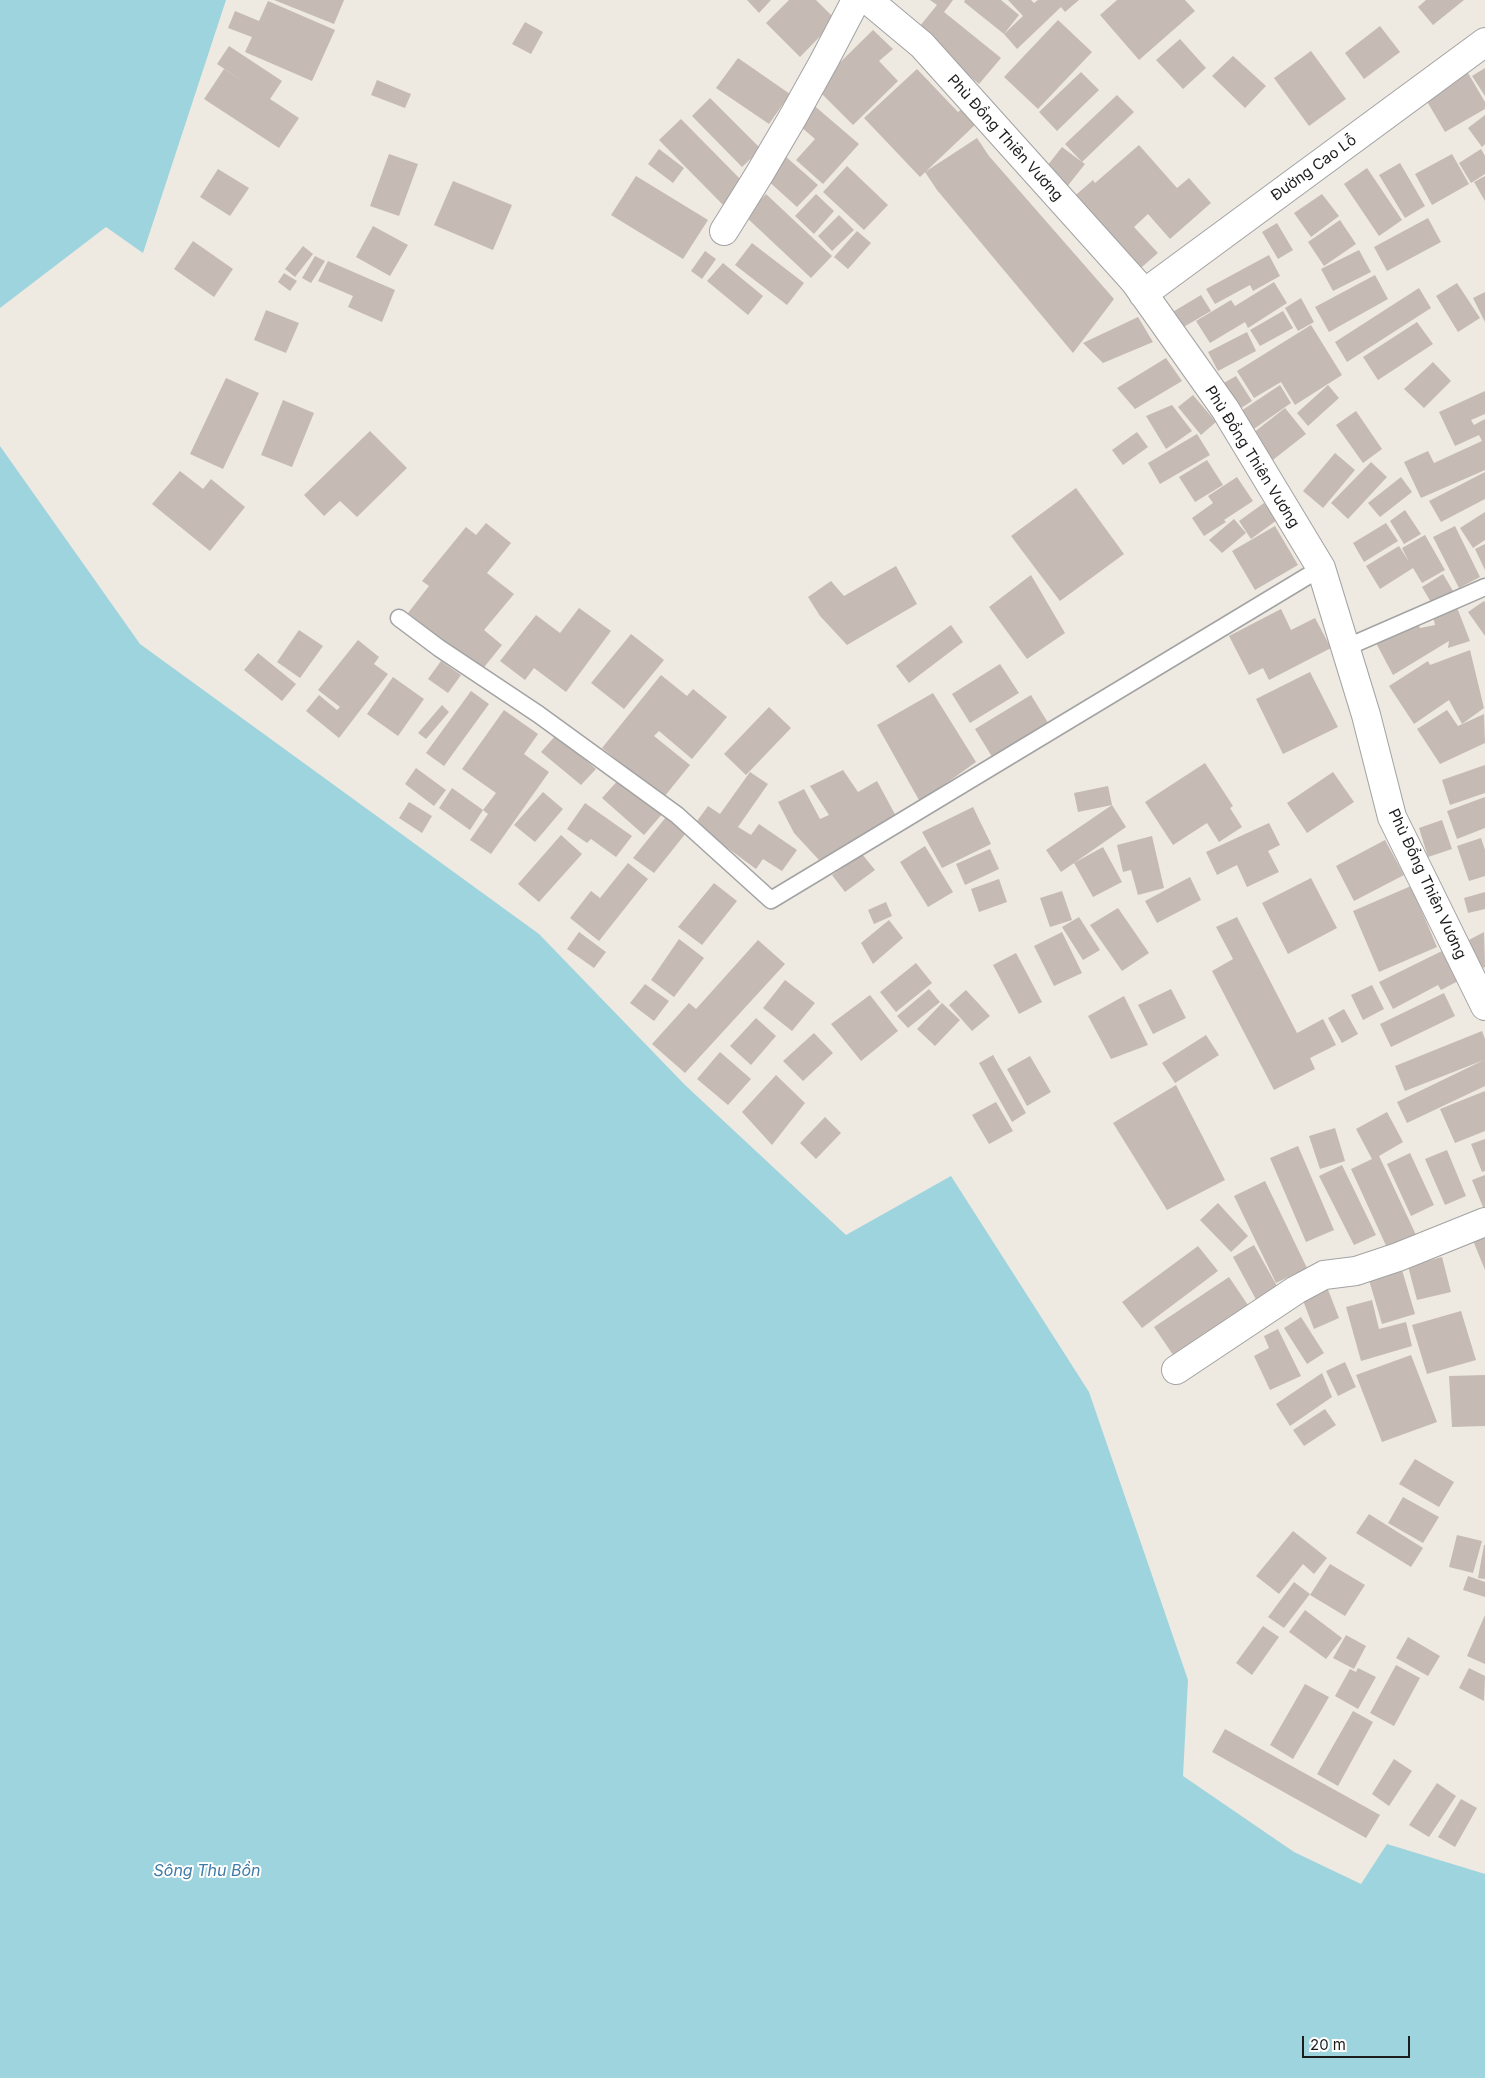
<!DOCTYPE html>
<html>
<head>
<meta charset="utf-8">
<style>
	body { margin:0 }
	#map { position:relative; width:1485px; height:2078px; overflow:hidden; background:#eee9e1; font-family:Inter,sans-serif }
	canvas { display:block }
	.scale { position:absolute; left:1302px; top:2036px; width:108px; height:22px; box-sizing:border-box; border:2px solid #1c1c1c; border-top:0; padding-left:6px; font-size:15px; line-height:18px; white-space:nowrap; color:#1c1c1c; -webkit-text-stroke:4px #fff; paint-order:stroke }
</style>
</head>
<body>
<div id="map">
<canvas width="1485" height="2078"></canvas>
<div class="scale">20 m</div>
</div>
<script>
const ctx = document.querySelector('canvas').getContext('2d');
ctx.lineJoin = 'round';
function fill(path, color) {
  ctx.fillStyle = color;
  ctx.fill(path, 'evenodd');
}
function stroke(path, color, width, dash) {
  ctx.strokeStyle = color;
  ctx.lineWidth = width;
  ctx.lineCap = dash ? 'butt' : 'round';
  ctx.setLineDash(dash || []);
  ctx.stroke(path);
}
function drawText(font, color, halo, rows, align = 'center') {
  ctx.font = font + ' Inter,sans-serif';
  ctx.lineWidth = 4;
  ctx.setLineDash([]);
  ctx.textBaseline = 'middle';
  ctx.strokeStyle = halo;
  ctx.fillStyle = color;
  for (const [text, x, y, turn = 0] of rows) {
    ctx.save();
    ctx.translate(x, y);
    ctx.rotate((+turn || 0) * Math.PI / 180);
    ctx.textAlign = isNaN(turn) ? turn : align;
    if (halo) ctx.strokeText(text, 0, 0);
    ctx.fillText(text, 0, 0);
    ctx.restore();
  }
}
fill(new Path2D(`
	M0,0H226L143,253L106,227L0,308Z
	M0,446L140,644L539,934L685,1085L846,1235L951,1176L1089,1392L1188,1680L1183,1776L1294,1852L1361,1884L1387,1844L1485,1874V2078H0Z`), '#9ed4de');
fill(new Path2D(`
	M274,0H344L334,24Z
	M747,0H771L759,13Z
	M789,0H816L836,20L800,57L766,23Z
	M930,0H953L944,12L1001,58L979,84L915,32L937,5Z
	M965,0H1001L1019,15L1004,34L1023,16L1008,0H1031L1034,3L1038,0H1079L1065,12L1061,7L1017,49L1004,34L964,2Z
	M1117,0H1185L1195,11L1139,60L1100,15Z
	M1426,0H1464L1433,25L1418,7Z
	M268,1L335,30L312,81L245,52L252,37L228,28L235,11L259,21Z
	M1058,20L1092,52L1038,109L1004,77Z
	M525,22L543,32L531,54L512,44Z
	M1380,26L1400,52L1364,79L1345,53Z
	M873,30L893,49L879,61L898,81L853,125L815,87Z
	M1180,39L1206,68L1183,89L1156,60Z
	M229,46L282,81L270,99L299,118L279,148L204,99L224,69L244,82L217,64Z
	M1311,51L1346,99L1309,126L1274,78Z
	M1233,56L1266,86L1245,108L1212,76Z
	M738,58L790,94L769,124L716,88Z
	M1485,68V96L1472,76Z
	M917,69L958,112L962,109L976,124L920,177L864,118Z
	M1081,72L1099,90L1057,131L1039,112Z
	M1468,73L1485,102V109L1445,132L1425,98Z
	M377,80L411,94L405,108L371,95Z
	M1117,95L1134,112L1082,162L1085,164L1066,188L1044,170L1062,147L1082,162L1065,144Z
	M710,98L761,149L742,167L692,116Z
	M810,102L859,144L823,184L796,160L815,139L793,120Z
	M1485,115V144L1482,147L1468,128Z
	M681,119L749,188L727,209L659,140Z
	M977,138L989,156L1114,299L1073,353L937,190L925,172Z
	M1139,145L1177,188L1189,178L1211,203L1170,239L1148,214L1134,227L1158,253L1135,273L1070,200L1093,180L1095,183Z
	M659,149L684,168L673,183L648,164Z
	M1481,149L1485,156V174L1471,183L1459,163Z
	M389,154L418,164L399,216L370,206Z
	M1452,154L1469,184L1432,205L1415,174Z
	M785,156L818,185L797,207L765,178Z
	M1400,163L1425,206L1405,218L1379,175Z
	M847,166L888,205L864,230L823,192Z
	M1367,168L1402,220L1379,236L1344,184Z
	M218,169L249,188L230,216L200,197Z
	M636,176L708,220L683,259L611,215Z
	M1485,176V201L1474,182Z
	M453,181L512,205L493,250L434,225Z
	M766,194L832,256L811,278L745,216Z
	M816,194L834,211L814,234L795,216Z
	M1322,194L1339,216L1311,237L1294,213Z
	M839,215L854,230L832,251L818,236Z
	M1428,218L1441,242L1387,271L1374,247Z
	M1340,220L1356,244L1324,266L1308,242Z
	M1277,223L1293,250L1278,259L1262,232Z
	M373,226L408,245L390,276L356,257Z
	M857,231L871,243L848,269L834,257Z
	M193,241L233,269L214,297L174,269Z
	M752,243L804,283L787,305L735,265Z
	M303,246L313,254L295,277L285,269Z
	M1359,250L1371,272L1333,291L1321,269Z
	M705,251L716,259L702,279L691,271Z
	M1269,255L1280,276L1253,291L1250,285L1215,304L1206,289Z
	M315,256L325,261L311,283L302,278Z
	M328,261L395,290L382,322L348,307L353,296L318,281Z
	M723,263L763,296L748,315L707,281Z
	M284,273L297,281L290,291L278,282Z
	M1375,275L1388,299L1329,332L1315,307Z
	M1274,282L1287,303L1248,328L1245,322L1210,343L1196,321L1231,300L1235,306Z
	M1457,283L1480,318L1458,332L1436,296Z
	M1419,288L1431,308L1347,362L1335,342Z
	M1485,292V322L1473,298Z
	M1201,295L1211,311L1175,332L1166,316Z
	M1301,298L1314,322L1298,331L1285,308Z
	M266,310L299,323L286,353L254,340Z
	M1283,311L1293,328L1260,346L1250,330Z
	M1138,317L1153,342L1103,363L1083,343Z
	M1417,322L1433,344L1378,380L1363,357Z
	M1311,325L1342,375L1295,405L1281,382L1254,398L1237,371Z
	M1247,332L1256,351L1218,371L1208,352Z
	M1166,358L1182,381L1135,409L1117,388Z
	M1433,362L1451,381L1424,408L1404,389Z
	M1236,376L1252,401L1232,414L1215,388Z
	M226,378L259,393L223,469L190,454Z
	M1280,385L1291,403L1248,433L1235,415Z
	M1328,385L1339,398L1308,426L1297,413Z
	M1485,391V414L1471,420L1474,425L1485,419V470L1421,498L1404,462L1428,451L1434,463L1482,441L1479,435L1455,446L1439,412Z
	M1193,395L1216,422L1201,435L1178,407Z
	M283,400L314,413L292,467L261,455Z
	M1172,405L1192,431L1166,449L1146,416Z
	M1285,408L1306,434L1269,463L1248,437Z
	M1356,411L1382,449L1363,463L1336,425Z
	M370,431L407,468L357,517L340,501L324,516L304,495Z
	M1137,432L1148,447L1123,465L1112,450Z
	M1197,434L1210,455L1160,484L1148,463Z
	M1335,453L1355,470L1323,508L1303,491Z
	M1207,460L1223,485L1195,502L1179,477Z
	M1371,462L1387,477L1348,519L1331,503Z
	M180,471L203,489L211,479L245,507L210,551L152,504Z
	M1485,472V499L1441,522L1429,501Z
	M1237,477L1253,501L1224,520L1226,522L1204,536L1192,518L1213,503L1208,496Z
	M1401,477L1412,492L1380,517L1368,503Z
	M1076,488L1124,554L1060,601L1011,536Z
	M1264,503L1277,520L1251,539L1239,521Z
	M1405,510L1421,534L1404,544L1390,521Z
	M1485,512V540L1473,548L1460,528Z
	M1234,519L1246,533L1222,553L1209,540Z
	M486,523L511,543L487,573L514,594L484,630L502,645L481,671L408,613L429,586L422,581L466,527L476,535Z
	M1386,523L1398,541L1364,562L1353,543Z
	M1275,526L1298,565L1255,590L1232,551Z
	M1455,526L1480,577L1459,588L1433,537Z
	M1425,535L1445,570L1422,583L1413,568L1380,589L1366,566L1399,546L1409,562L1402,548Z
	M1485,544V570L1475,549Z
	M896,566L917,604L847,645L820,616L808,597L831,581L844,596Z
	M1443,574L1453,591L1432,604L1422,587Z
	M1031,575L1065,633L1027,659L989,607Z
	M1484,601L1485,602V636L1468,612Z
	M1456,605L1470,641L1448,648L1449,641L1393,675L1376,643L1417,621L1420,628L1435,625L1432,612Z
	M579,608L611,631L566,692L534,668L525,680L500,661L536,615L560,633Z
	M1281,609L1291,630L1315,618L1331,648L1269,680L1263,668L1249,675L1229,636Z
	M951,625L963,642L909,683L896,666Z
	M299,630L323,646L300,678L277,662Z
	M631,634L664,660L624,709L591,683Z
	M358,640L379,657L374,664L388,674L339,738L306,711L319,695L337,710L340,707L318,690Z
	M1470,650L1484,708L1462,724L1449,700L1414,724L1389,686L1428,661L1430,665Z
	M258,653L296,684L282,701L244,670Z
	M441,661L461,675L448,693L428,679Z
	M1000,664L1019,693L970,723L952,694Z
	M1310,672L1338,727L1283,754L1256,699Z
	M661,675L687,696L693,689L727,717L692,759L659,731L654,736L690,765L664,797L602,748Z
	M393,677L424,699L398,736L367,714Z
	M471,691L489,704L444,766L426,753Z
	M933,693L976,762L920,802L877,725Z
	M1031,695L1050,726L994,760L975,729Z
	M442,705L449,712L426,739L418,733Z
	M769,707L791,728L746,775L724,754Z
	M504,710L538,734L524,754L549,772L491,854L470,840L488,814L483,810L496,793L462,769Z
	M1447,710L1458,726L1484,714L1485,743L1440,764L1417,729Z
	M556,735L596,769L581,785L541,752Z
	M1205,763L1233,806L1230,808L1242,827L1219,842L1207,823L1173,845L1145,802Z
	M1485,765V793L1450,805L1442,780Z
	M416,768L446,790L434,806L405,784Z
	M843,770L858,792L877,781L897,818L819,860L794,833L778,802L804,789L820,819L829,815L810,786Z
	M750,772L768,784L738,827L751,835L759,824L797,850L782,871L763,859L756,869L695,824L708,806L720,814Z
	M1333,772L1354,802L1307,833L1287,803Z
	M621,777L663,813L644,835L602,798Z
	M1108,786L1112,805L1078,812L1074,793Z
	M452,788L483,810L470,830L439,808Z
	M543,792L563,809L535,842L514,825Z
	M1485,797V828L1457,839L1447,811Z
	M409,802L432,816L422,833L399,818Z
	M585,803L632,836L616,857L591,839L587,843L567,829Z
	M1112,805L1126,827L1061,872L1046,850Z
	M973,807L991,844L942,868L922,832Z
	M666,817L686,833L654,873L633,858Z
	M1442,820L1452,849L1428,857L1419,828Z
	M1269,823L1280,845L1268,851L1279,872L1247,887L1237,865L1217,875L1206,852Z
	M561,835L582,854L539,902L518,884Z
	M1152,836L1164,888L1138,895L1131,870L1123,872L1117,845Z
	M1481,838L1485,850V876L1469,881L1457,846Z
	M1385,840L1404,875L1354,901L1336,866Z
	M925,846L953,892L928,907L900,862Z
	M1103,847L1122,882L1093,897L1074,863Z
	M990,849L999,869L965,885L956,864Z
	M862,854L875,870L845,892L832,875Z
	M628,863L648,879L599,941L570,918L591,891L600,898Z
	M1190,877L1201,900L1157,923L1145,901Z
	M1311,878L1337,928L1288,954L1262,903Z
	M999,879L1007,902L979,912L971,889Z
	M714,883L737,901L702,945L678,927Z
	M1411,886L1437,947L1379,972L1353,911Z
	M1062,891L1072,920L1050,927L1040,898Z
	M1485,892V909L1468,913L1464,898Z
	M886,902L892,916L874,924L868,910Z
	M1118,908L1149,953L1122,971L1090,925Z
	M1079,917L1100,950L1083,960L1062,927Z
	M1237,917L1297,1033L1323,1019L1336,1045L1310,1058L1315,1069L1274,1090L1212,971L1233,959L1216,927Z
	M889,920L903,938L873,964L861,943Z
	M579,932L606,952L594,968L567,949Z
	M1062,932L1082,973L1054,986L1034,946Z
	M1484,932L1485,967L1483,968L1467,941Z
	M679,939L704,958L674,997L651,980Z
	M758,940L785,964L685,1073L652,1044L689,1003L696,1009Z
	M1442,951L1458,981L1441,990L1438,985L1393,1009L1379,982Z
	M1016,953L1042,1002L1019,1014L993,965Z
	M916,963L932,983L896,1012L880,992Z
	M785,980L815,1003L792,1031L763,1008Z
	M645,984L669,1001L654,1021L630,1003Z
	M1372,985L1384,1009L1363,1020L1351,995Z
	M929,989L940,1002L908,1028L897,1016Z
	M1171,989L1186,1018L1153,1034L1138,1005Z
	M966,990L990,1016L972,1031L949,1005Z
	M1444,993L1455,1016L1391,1047L1380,1024Z
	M870,995L898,1031L861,1061L831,1024Z
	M1124,996L1148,1045L1111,1059L1088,1016Z
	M942,1003L960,1020L935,1046L917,1029Z
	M1344,1009L1358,1034L1342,1043L1328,1018Z
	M756,1018L776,1036L751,1065L730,1046Z
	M1482,1031L1485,1039V1086L1407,1123L1397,1102L1484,1060L1405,1091L1395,1066Z
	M814,1033L833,1053L803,1081L783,1061Z
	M1206,1035L1219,1055L1175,1083L1162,1063Z
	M720,1052L751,1079L728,1105L697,1079Z
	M993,1055L1026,1113L1012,1122L979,1063Z
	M1030,1056L1051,1092L1027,1106L1007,1069Z
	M776,1075L805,1103L772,1145L742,1112Z
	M1176,1085L1225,1180L1167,1210L1113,1123Z
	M1485,1091V1131L1455,1143L1440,1109Z
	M996,1102L1013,1131L989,1144L972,1115Z
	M1387,1112L1403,1142L1379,1156L1417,1237L1388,1250L1351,1169L1372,1159L1356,1129Z
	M825,1117L841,1133L816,1159L800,1143Z
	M1335,1128L1345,1161L1320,1169L1309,1136Z
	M1485,1139V1171L1482,1172L1471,1144Z
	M1298,1146L1334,1230L1306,1242L1270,1158Z
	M1447,1150L1466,1196L1445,1205L1425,1159Z
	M1410,1153L1434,1205L1411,1216L1387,1164Z
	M1342,1165L1376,1235L1354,1245L1319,1176Z
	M1485,1175V1212L1472,1180Z
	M1265,1181L1307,1268L1276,1283L1234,1196Z
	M1218,1203L1248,1236L1231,1252L1200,1220Z
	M1485,1233V1270L1472,1238Z
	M1254,1245L1282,1295L1260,1307L1233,1257Z
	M1198,1246L1218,1271L1142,1328L1122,1302Z
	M1442,1257L1451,1292L1417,1300L1408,1266Z
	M1402,1270L1415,1314L1382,1324L1369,1280Z
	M1229,1277L1254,1314L1180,1365L1154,1327Z
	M1327,1287L1339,1318L1314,1329L1302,1298Z
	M1372,1300L1379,1329L1406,1322L1412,1346L1361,1361L1346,1307Z
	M1461,1311L1476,1360L1427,1374L1412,1325Z
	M1301,1317L1324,1353L1307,1364L1284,1328Z
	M1278,1329L1301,1376L1270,1390L1254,1356L1269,1348L1264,1336Z
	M1411,1355L1437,1422L1382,1442L1356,1375Z
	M1345,1362L1356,1387L1338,1396L1326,1371Z
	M1322,1373L1332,1397L1290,1426L1276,1404Z
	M1485,1375V1426L1452,1427L1449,1376Z
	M1325,1409L1336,1425L1304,1446L1293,1430Z
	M1415,1459L1454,1482L1439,1507L1399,1484Z
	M1403,1497L1439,1517L1423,1543L1388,1523Z
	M1369,1514L1423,1548L1411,1567L1356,1533Z
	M1293,1531L1327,1558L1314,1574L1303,1564L1279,1594L1256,1576Z
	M1457,1535L1482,1541L1473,1573L1449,1567Z
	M1484,1545H1485V1579L1478,1578Z
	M1330,1564L1365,1585L1345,1616L1310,1595Z
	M1468,1576L1485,1582V1597L1463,1590Z
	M1294,1582L1310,1594L1284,1628L1268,1617Z
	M1305,1610L1342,1638L1326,1659L1289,1632Z
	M1485,1615V1664L1467,1656Z
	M1263,1626L1279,1637L1252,1675L1236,1663Z
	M1346,1635L1366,1646L1354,1669L1333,1658Z
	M1408,1637L1440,1656L1428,1676L1396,1658Z
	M1396,1665L1420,1678L1394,1726L1370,1713Z
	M1358,1668L1376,1677L1358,1709L1335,1696L1350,1669L1356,1672Z
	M1469,1668L1485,1676L1484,1701L1459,1688Z
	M1305,1684L1329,1697L1293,1759L1270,1745Z
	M1353,1711L1373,1722L1338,1786L1317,1774Z
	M1225,1729L1380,1815L1366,1838L1212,1752Z
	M1394,1759L1412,1771L1389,1806L1372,1794Z
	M1437,1783L1456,1796L1429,1837L1409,1825Z
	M1461,1799L1477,1808L1455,1847L1438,1837Z`), '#c6bab4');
const service = new Path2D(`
	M399,618L439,648L538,714L677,815L771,900L1321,568
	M1345,648L1485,587`);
const minor = new Path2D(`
	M868,0L922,45L1135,282L1225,409L1321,568L1366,715L1392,817L1485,1006
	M724,231C772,156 816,79 856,0
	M1143,294L1485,42
	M1176,1370L1296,1290L1324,1275L1356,1271L1398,1257L1485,1222`);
stroke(service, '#a3a3a3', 19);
stroke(minor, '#a3a3a3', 30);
stroke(service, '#fff', 16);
stroke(minor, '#fff', 28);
drawText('15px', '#1c1c1c', '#fff', [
	["Phù Đổng Thiên Vương",1005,138,48],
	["Đường Cao Lỗ",1314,168,-36],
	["Phù Đổng Thiên Vương",1252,457,58],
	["Phù Đổng Thiên Vương",1427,884,65]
]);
drawText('italic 16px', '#417ba7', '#fff', [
	["Sông Thu Bồn",207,1871]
]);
</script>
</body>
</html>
